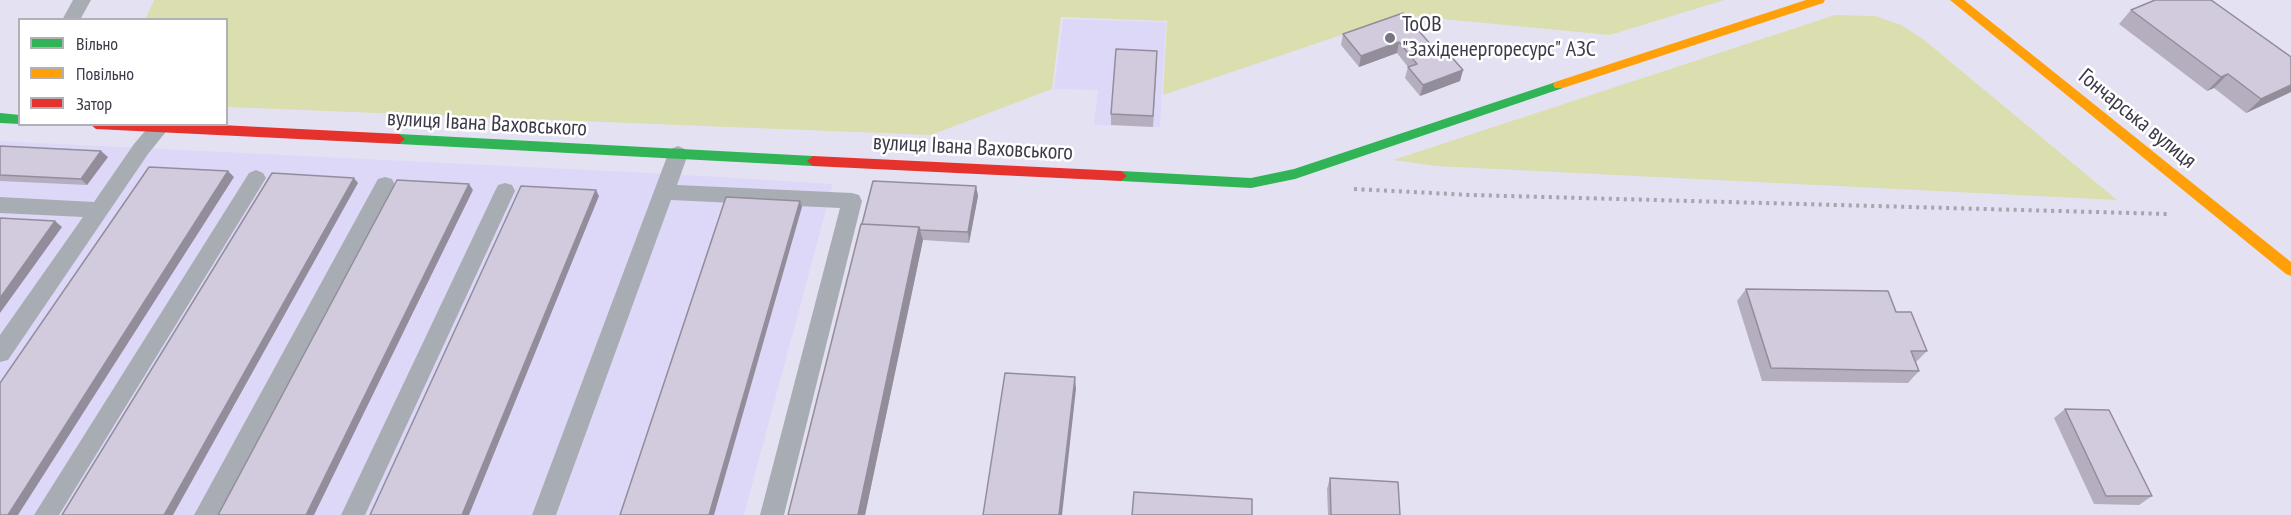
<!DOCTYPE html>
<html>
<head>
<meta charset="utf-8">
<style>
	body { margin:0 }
	#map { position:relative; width:2291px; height:515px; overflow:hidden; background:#e4e2f2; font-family:"PT Sans Narrow",sans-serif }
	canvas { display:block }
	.legend { position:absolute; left:18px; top:18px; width:210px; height:108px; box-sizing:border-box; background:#fff; border:2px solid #b1b0b6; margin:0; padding:8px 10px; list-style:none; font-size:18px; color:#3c3948 }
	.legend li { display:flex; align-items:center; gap:12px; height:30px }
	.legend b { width:30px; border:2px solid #b1b0b6 }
</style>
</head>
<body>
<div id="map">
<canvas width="2291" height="515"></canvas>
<ul class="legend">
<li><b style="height:8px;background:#30b455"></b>Вільно</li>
<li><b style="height:8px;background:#ff9f0a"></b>Повільно</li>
<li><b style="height:8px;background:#e5322d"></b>Затор</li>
</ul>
</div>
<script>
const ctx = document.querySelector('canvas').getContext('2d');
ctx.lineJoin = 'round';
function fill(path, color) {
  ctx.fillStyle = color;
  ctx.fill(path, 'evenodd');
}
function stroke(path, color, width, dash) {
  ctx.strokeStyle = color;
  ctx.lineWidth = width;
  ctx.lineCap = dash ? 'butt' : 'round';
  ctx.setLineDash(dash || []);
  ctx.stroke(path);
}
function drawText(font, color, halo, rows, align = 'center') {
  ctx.font = font + ' "PT Sans Narrow",sans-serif';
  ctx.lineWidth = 5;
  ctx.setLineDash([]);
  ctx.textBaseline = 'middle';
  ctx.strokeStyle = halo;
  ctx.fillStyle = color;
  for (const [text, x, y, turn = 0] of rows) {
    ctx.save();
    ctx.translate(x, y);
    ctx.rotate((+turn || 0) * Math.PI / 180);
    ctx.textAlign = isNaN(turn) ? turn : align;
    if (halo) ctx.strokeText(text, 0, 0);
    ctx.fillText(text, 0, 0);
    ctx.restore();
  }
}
fill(new Path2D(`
	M1063,19L1166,22L1160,127L1094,125L1098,90L1054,89Z
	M0,141L670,174L833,184L744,515H0Z`), '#ddd8f8');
fill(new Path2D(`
	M154,0H1724L1610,35L1401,15L1163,95L1167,21L1061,17L1052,89L931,135L227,107L226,20H145Z
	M1835,15L1875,16L1901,25L1923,39L2117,200L1436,166L1393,160Z`), '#dbdeae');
stroke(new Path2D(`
	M1354,189L1471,195L2168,214`), '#a4a6ad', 4, [3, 4.5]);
fill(new Path2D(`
	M73,0H91L80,20H62Z
	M151,124H167L169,128L148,154L8,360L0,362V335L83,217L0,213V197L94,202L134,144Z
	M678,146L685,149L688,154L677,185L852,193L859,195L862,201L784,515H760L840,208L671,200L556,515H532L668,154L671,149Z
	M256,170L263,173L266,178L263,183L59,515H34L249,173Z
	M385,177L392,179L395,185L219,515H194L378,179Z
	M505,183L512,185L515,191L365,515H341L495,191L498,185Z`), '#a8adb3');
fill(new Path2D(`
	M1559,81L1563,82L1565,85L1563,88L1295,179L1251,188L1121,181L1115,176L1121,171L1251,178L1294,169Z
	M0,113L20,115V124L0,123Z
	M399,134L813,156L819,161L813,166L399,144L393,139Z`), '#30b455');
fill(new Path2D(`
	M1806,0H1825L1823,3L1563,88H1555L1553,85L1555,82Z
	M1950,0H1964L2291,262V276L2286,274Z`), '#ff9f0a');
fill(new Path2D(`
	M90,124H201L399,134L405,139L399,144L96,129Z
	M813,156L1121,171L1127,176L1121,181L813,166L807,161Z`), '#e5322d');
fill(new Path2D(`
	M2131,10L2291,92L2246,113L2214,88L2207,91L2119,24Z
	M1403,13L1440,55L1463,70L1460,81L1420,96L1405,78L1408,67L1397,53L1359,67L1341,45L1343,34Z
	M1157,62L1153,127L1111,125V114Z
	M0,146L108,157L87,185L0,181Z
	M976,186L978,196L969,243L923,240L865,515H788L862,224Z
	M1746,289L1896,312L1927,351L1916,362L1919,371L1908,383L1762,381L1737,301Z
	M2065,409L2152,496L2139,505L2094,504L2054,418Z
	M1330,478L1400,515H1328L1327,489Z`), '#b5aebe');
fill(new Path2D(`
	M1399,42L1397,53L1359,67L1361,56Z
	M1463,70L1460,81L1420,96L1423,85Z
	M2228,74L2214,88L2207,91L2221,77Z
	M2291,85V92L2246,113L2261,99Z
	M101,151L108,157L87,185L81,179Z
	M228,171L234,177L18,515H8Z
	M354,178L358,183L173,515H164Z
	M469,184L473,190L314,515H306Z
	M976,186L978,196L969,243L968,232Z
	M596,190L599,196L469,515H462Z
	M800,201L802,207L714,515H709Z
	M55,221L62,227L0,313V298Z
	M919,227L923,240L865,515H858Z
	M1075,377L1076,389L1062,515H1059Z`), '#938d9b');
const building = new Path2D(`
	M2155,0H2211L2291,57V85L2261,99L2228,74L2221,77L2131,10Z
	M1403,13L1440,55L1448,53L1463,70L1423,85L1408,67L1417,64L1399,42L1361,56L1343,34Z
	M1116,49L1157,51L1153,116L1111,114Z
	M0,146L101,151L81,179L0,175Z
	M149,167L228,171L8,515H0V383Z
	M272,173L354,178L164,515H62Z
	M397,180L469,184L306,515H218Z
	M873,181L976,186L968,232L920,230L919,227L862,224Z
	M521,186L596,190L462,515H370Z
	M726,197L800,201L709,515H620Z
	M0,218L55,221L0,298Z
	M861,224L919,227L858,515H788Z
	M1746,289L1888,291L1896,312H1911L1927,351H1911L1919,371L1771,368Z
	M1005,373L1075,377L1059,515H983Z
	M2065,409L2109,410L2152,496H2106Z
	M1330,478L1398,482L1400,515H1331Z
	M1134,492L1252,499V515H1132Z`);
fill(building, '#d2cadd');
stroke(building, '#938d9b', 1.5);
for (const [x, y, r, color] of [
	[1390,38,6,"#777484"]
]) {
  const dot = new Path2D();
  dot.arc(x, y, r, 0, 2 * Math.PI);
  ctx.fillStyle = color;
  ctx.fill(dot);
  stroke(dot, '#fff', 2);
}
drawText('22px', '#3c3948', '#fff', [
	["ТоОВ",1402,25],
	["\"Західенергоресурс\" АЗС",1402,50]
], 'left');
drawText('22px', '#3c3948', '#fff', [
	["Гончарська вулиця",2137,119,39],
	["вулиця Івана Ваховського",487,124,3],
	["вулиця Івана Ваховського",973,148,3]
]);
</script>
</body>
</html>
